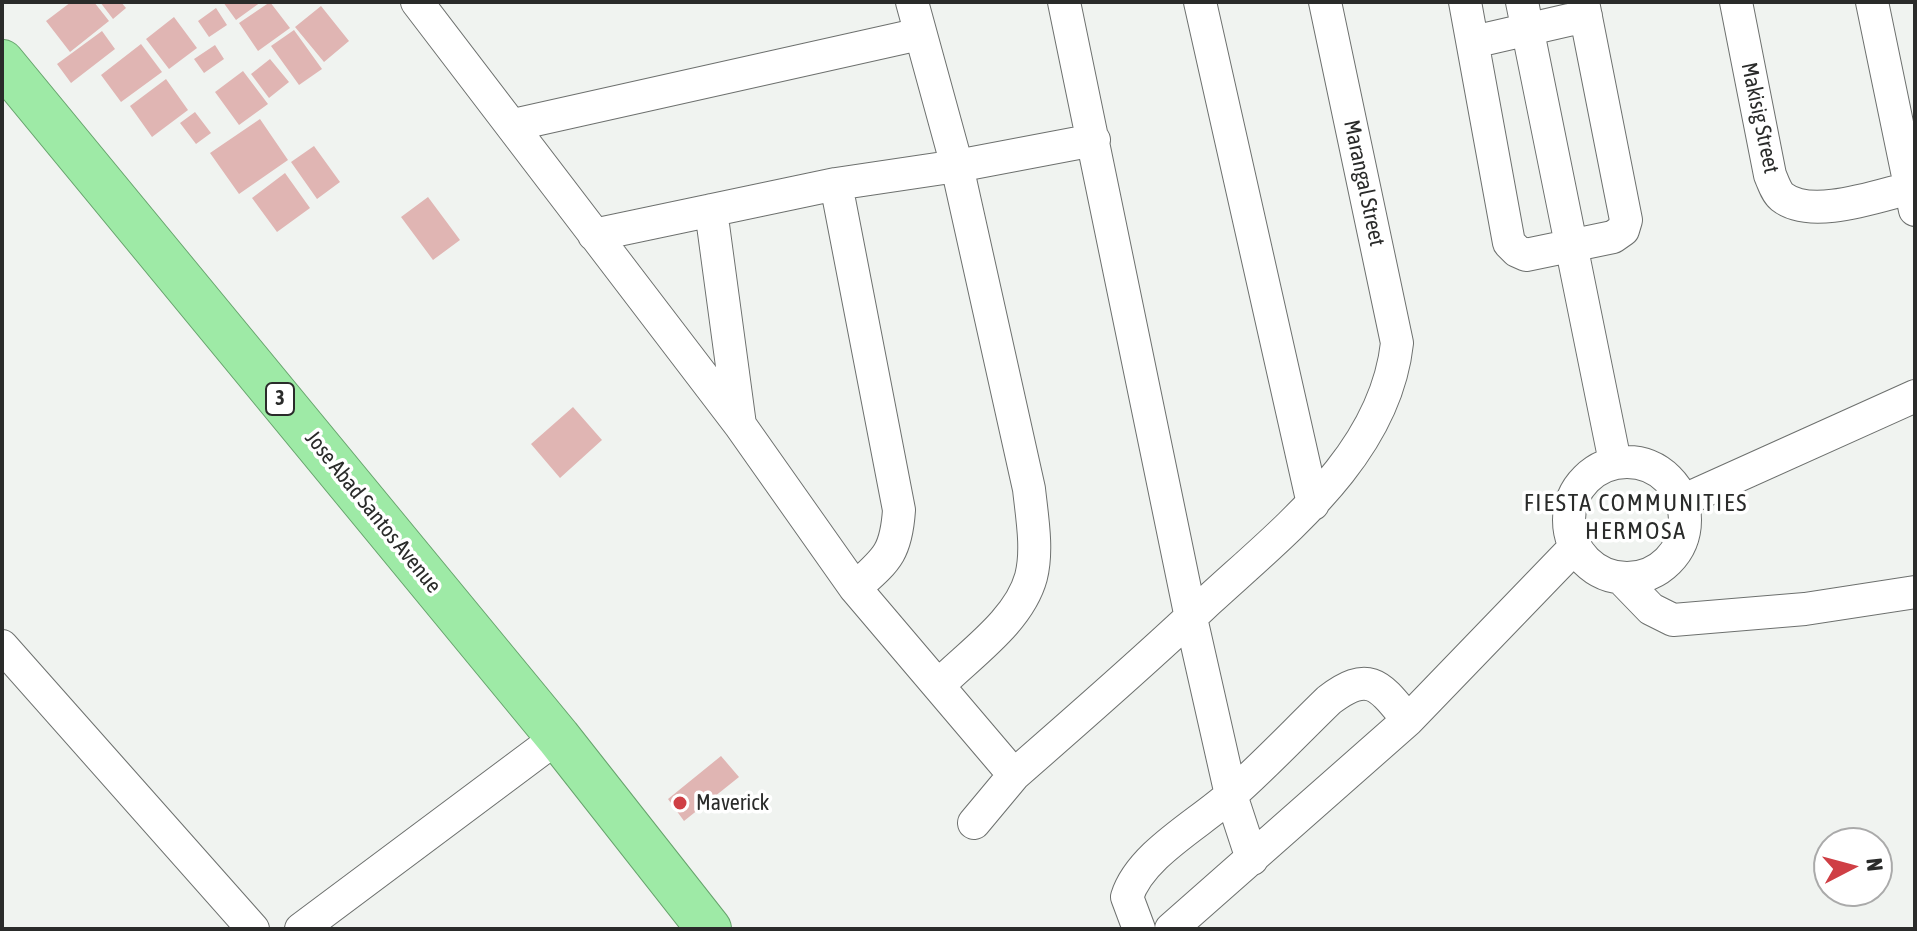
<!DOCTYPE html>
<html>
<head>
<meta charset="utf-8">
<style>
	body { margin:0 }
	#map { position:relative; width:1917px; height:931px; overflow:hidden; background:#f0f3f0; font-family:"Asap Condensed",sans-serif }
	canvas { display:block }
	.frame { position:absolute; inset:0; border:4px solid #2a2b2a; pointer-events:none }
	.north { position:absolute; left:1813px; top:827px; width:80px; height:80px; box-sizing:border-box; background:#fff; border:2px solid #aaa; border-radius:50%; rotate:84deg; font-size:22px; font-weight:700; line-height:32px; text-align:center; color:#2a2b2a }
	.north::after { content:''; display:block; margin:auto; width:28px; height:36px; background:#cf3f45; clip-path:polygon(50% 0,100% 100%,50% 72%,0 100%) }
</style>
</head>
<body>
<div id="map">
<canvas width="1917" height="931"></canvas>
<div class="frame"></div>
<div class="north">N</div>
</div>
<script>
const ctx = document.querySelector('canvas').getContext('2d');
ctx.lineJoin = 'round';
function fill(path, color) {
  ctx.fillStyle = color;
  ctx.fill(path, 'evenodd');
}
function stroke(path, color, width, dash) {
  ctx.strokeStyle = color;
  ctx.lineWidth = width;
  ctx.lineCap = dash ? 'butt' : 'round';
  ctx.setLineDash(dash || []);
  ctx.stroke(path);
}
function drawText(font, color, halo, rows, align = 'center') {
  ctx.font = font + ' "Asap Condensed",sans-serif';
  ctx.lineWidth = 7;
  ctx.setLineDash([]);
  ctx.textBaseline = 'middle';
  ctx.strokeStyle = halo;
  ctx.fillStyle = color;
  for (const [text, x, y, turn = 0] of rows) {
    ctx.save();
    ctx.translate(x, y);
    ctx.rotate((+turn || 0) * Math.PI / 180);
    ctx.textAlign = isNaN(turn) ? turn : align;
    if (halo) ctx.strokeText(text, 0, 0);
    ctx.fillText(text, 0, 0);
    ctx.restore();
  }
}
fill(new Path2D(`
	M71,2H94L109,21L70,52L46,21Z
	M100,2H121L126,8L113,19Z
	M223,2H261L236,20Z
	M270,2L290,28L258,51L239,23Z
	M321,6L349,41L324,62L295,27Z
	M216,8L227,25L209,37L198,21Z
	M174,17L197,48L169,69L146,39Z
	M294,30L322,69L299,85L271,46Z
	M102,31L115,49L71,83L57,64Z
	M141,44L162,72L121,102L101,75Z
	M215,45L224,59L204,73L194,59Z
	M270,59L289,82L269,98L251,74Z
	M243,71L268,104L239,125L215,92Z
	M166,79L188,110L152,137L130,106Z
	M195,112L211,133L196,144L180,123Z
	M260,119L288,160L239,194L210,153Z
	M314,146L340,182L317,199L291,162Z
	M285,173L310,208L277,232L252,198Z
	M428,197L460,240L433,260L401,217Z
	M573,407L602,440L560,478L531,444Z
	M721,756L739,777L684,821L668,799Z`), '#e0b5b3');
const minor = new Path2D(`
	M417,2L740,425L855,588L1014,775C1079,718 1145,661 1208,601C1285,530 1385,454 1397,343L1325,2
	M912,2L957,166L1029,489C1032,517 1038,550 1031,577C1019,621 970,654 939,685
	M1064,2L1191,618L1231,795L1252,859
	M1200,2L1313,504
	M1465,2L1509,243L1517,251L1526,255L1613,237L1623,230L1626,220L1583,2
	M1522,2L1615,462
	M1736,2L1770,175C1773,182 1776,192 1782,197C1811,220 1877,196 1910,188L1915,184
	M1872,2L1915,210
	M1473,42L1586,16
	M513,125L920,34
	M836,184L899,510C896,554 886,560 855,588
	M711,210L740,425
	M594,235L836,184L957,166L1094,140
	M1569 520a58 58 0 1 1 116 0a58 58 0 1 1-116 0Z
	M1682,501L1915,396
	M1621,578L1651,609L1673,620L1805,609L1915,592
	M2,646L253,929
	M974,823L1014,775
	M301,929L558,737
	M1139,929L1127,897C1140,855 1199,824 1231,795C1265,765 1297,731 1329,700C1370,669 1380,686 1408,720
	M1171,929L1408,720L1575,547`);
const trunk = new Path2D(`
	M2,62L558,737L709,929`);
stroke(minor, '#6d706e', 34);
stroke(trunk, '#66a36c', 46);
stroke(minor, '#fff', 32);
stroke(trunk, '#9eeaa6', 44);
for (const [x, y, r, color] of [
	[680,803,8,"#cf3f45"]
]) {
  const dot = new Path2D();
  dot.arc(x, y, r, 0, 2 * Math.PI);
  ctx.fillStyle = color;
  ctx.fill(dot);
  stroke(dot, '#fff', 3);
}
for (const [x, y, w] of [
	[280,399,28]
]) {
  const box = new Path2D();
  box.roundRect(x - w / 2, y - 16, w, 32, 6);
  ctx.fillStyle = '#fff';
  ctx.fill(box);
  stroke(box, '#2a2b2a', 2);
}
drawText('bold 20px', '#2a2b2a', null, [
	["3",280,399]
]);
drawText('22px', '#2a2b2a', '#fff', [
	["Makisig Street",1760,118,78],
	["Marangal Street",1364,183,78],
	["Jose Abad Santos Avenue",373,512,51]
]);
drawText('22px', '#2a2b2a', '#fff', [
	["Maverick",696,803]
], 'left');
ctx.letterSpacing = '2px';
drawText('24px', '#2a2b2a', '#fff', [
	["FIESTA COMMUNITIES",1636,503],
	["HERMOSA",1636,531]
]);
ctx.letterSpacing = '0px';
</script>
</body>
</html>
